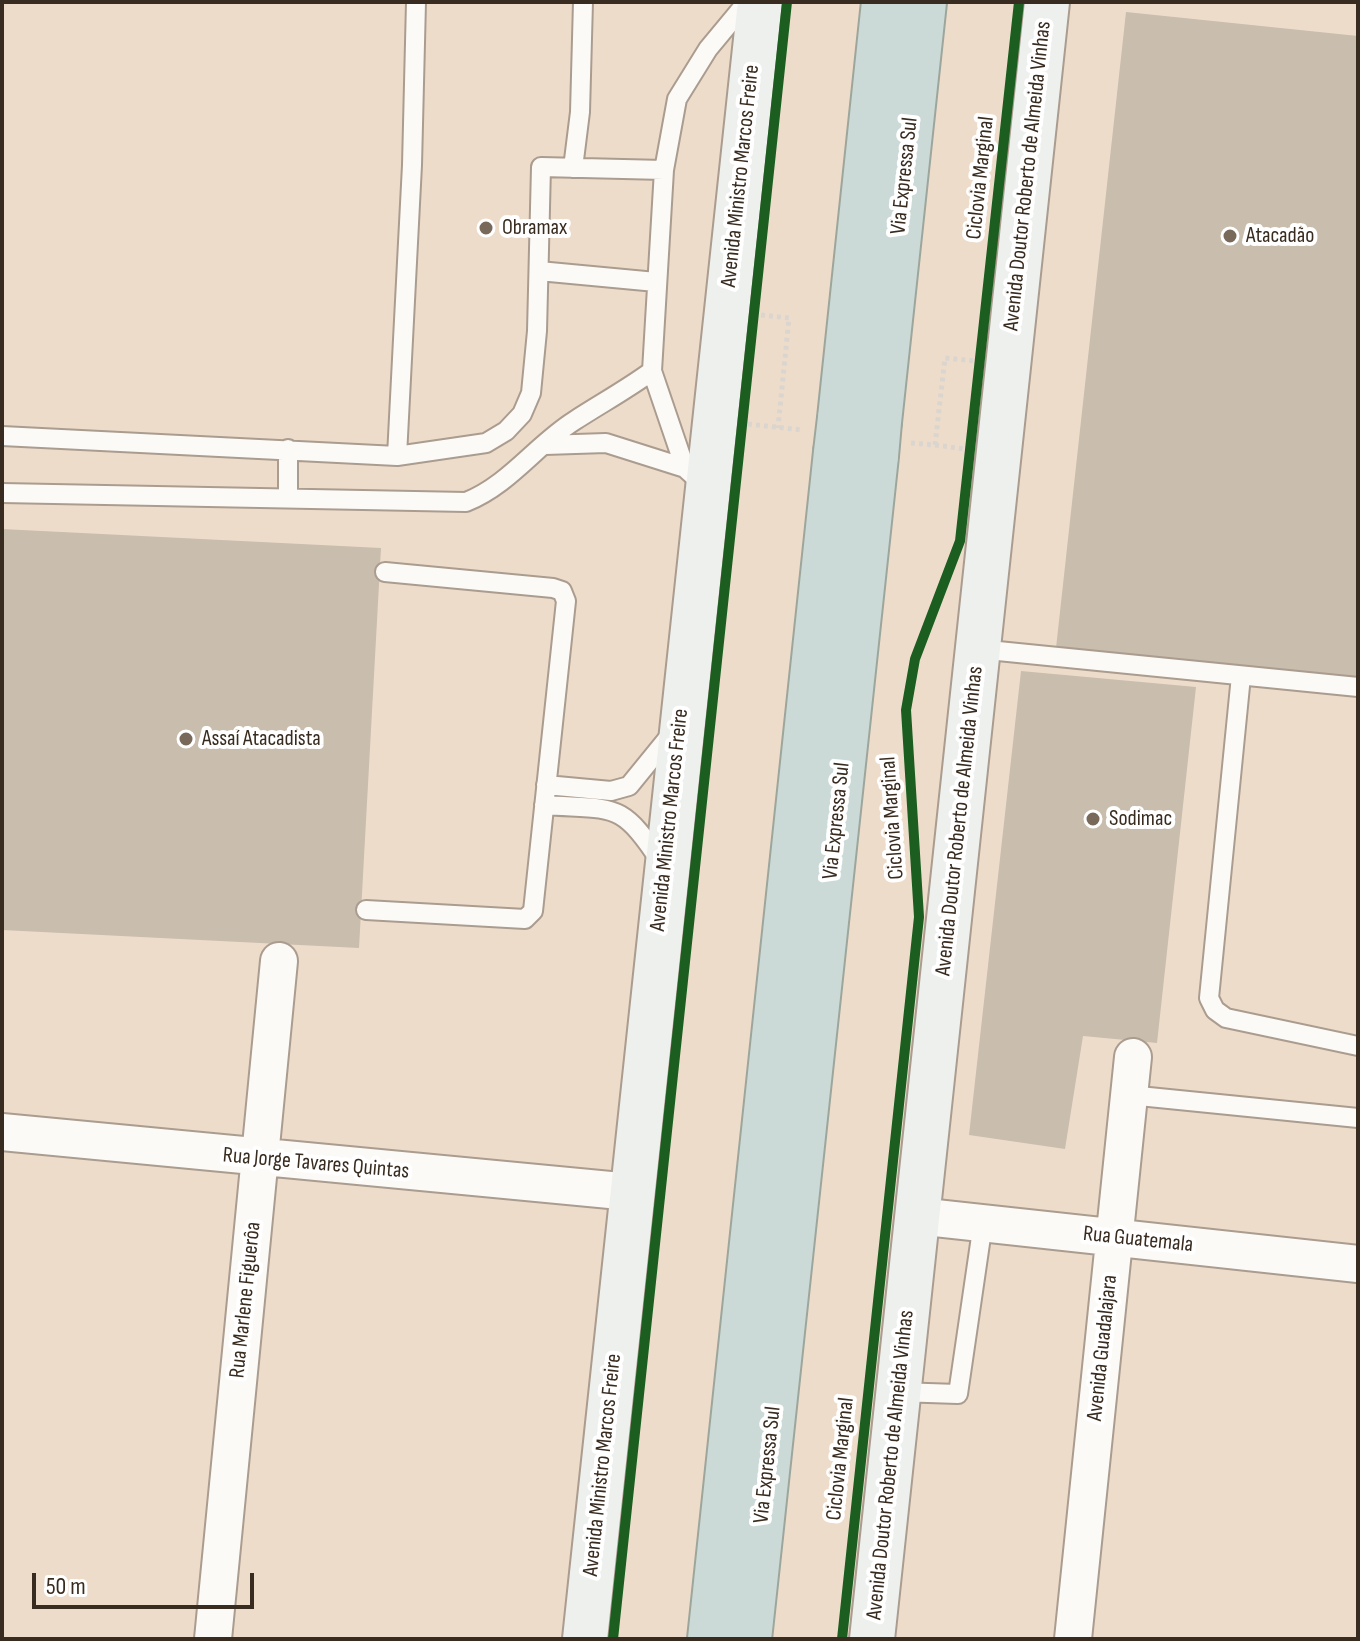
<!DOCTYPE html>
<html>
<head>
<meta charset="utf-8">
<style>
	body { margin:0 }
	#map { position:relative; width:1360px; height:1641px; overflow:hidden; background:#eedccb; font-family:"Sofia Sans Condensed",sans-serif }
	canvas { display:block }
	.frame { position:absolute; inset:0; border:4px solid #382b1f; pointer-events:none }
	.scale { position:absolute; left:32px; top:1573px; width:222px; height:36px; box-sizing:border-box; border:4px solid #382b1f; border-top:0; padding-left:10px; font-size:24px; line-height:28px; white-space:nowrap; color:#382b1f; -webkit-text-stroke:6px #fff; paint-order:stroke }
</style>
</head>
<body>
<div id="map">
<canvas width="1360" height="1641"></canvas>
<div class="frame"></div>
<div class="scale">50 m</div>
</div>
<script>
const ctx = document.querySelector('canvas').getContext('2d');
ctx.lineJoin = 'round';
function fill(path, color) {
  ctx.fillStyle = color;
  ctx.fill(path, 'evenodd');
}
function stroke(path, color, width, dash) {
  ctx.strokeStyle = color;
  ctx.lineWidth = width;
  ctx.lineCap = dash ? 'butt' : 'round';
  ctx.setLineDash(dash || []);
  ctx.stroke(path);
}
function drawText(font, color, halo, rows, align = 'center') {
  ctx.font = font + ' "Sofia Sans Condensed",sans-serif';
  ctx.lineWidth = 8;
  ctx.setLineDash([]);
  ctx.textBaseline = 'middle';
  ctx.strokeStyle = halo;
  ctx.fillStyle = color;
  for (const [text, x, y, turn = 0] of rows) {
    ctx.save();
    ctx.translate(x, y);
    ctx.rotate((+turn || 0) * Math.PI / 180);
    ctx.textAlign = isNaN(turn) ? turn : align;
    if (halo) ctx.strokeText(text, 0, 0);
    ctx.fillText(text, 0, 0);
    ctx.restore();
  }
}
fill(new Path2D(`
	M1126,12L1358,36V679L1056,648Z
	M2,529L381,548L359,948L2,930Z
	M1021,671L1196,687L1157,1043L1083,1036L1065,1149L969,1135Z`), '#c9bdae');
const lane = new Path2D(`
	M573,168L580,112L583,2
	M539,271L656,282
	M2,436L397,456L486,443L506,431L522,414L531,393L537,331L541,167L664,170
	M545,445L606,443L685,468
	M397,456L412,165L416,2
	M706,487L685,468L652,371L664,170L677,99L708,49L747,2
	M2,493L466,502C509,485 536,445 574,421C600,404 626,390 652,371
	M288,498V449
	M978,649L1358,687
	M1241,676L1209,998L1215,1010L1226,1018L1358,1046
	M546,785L611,791L629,786L673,732
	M544,805C615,810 620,800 661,862
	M366,910L525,919L533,911L566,601L562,591L553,588L385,572
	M1129,1095L1358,1118
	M898,1392L958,1394L983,1223`);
const street = new Path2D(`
	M2,1132L631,1192
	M917,1216L1358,1264
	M213,1639L279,961
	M1073,1639L1133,1057`);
const secondary = new Path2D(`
	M585,1639L760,2
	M872,1639L1047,2`);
const highway = new Path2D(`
	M840,418L884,2
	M879,422L924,2
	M710,1639L836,452
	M749,1639L876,456`);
stroke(lane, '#aa9c8f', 22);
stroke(street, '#aa9c8f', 40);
stroke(secondary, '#aa9c8f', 48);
stroke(highway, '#9da69c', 48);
stroke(new Path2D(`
	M761,315L789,318L778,428
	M748,424L802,430
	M911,443L935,445L945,358L975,361
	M935,445L965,449`), '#dbd5d0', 5, [4, 4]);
stroke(lane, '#fcfaf7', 18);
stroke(street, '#fcfaf7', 36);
stroke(secondary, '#eef0ed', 44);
stroke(highway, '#cbdad6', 44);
const highwayBridge = new Path2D(`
	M836,452L840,418
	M876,456L879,422`);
stroke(highwayBridge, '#9da69c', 48, []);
stroke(highwayBridge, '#cbdad6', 44);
stroke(new Path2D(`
	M613,1639L787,2
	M842,1639L919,917L906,710L915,659L960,541L1019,2`), '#1b5e20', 10);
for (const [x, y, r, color] of [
	[486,228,8,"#78695b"],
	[1230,236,8,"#78695b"],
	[186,739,8,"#78695b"],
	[1093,819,8,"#78695b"]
]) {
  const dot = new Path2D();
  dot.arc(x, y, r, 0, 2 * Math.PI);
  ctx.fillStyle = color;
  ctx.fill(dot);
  stroke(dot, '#fff', 3);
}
drawText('22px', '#382b1f', '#fff', [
	["Avenida Ministro Marcos Freire",741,176,-84],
	["Via Expressa Sul",905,176,-84],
	["Avenida Doutor Roberto de Almeida Vinhas",1028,176,-84],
	["Ciclovia Marginal",981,178,-84],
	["Ciclovia Marginal",893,818,-94],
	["Avenida Ministro Marcos Freire",670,820,-84],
	["Via Expressa Sul",837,821,-84],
	["Avenida Doutor Roberto de Almeida Vinhas",960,821,-84],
	["Rua Jorge Tavares Quintas",316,1164,5],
	["Rua Guatemala",1138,1240,6],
	["Rua Marlene Figuerôa",246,1300,-84],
	["Avenida Guadalajara",1103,1348,-84],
	["Ciclovia Marginal",841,1459,-84],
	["Avenida Ministro Marcos Freire",603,1465,-84],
	["Via Expressa Sul",768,1465,-84],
	["Avenida Doutor Roberto de Almeida Vinhas",891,1465,-84]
]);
drawText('22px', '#382b1f', '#fff', [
	["Obramax",502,228],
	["Atacadão",1246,236],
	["Assaí Atacadista",202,739],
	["Sodimac",1109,819]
], 'left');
</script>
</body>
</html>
